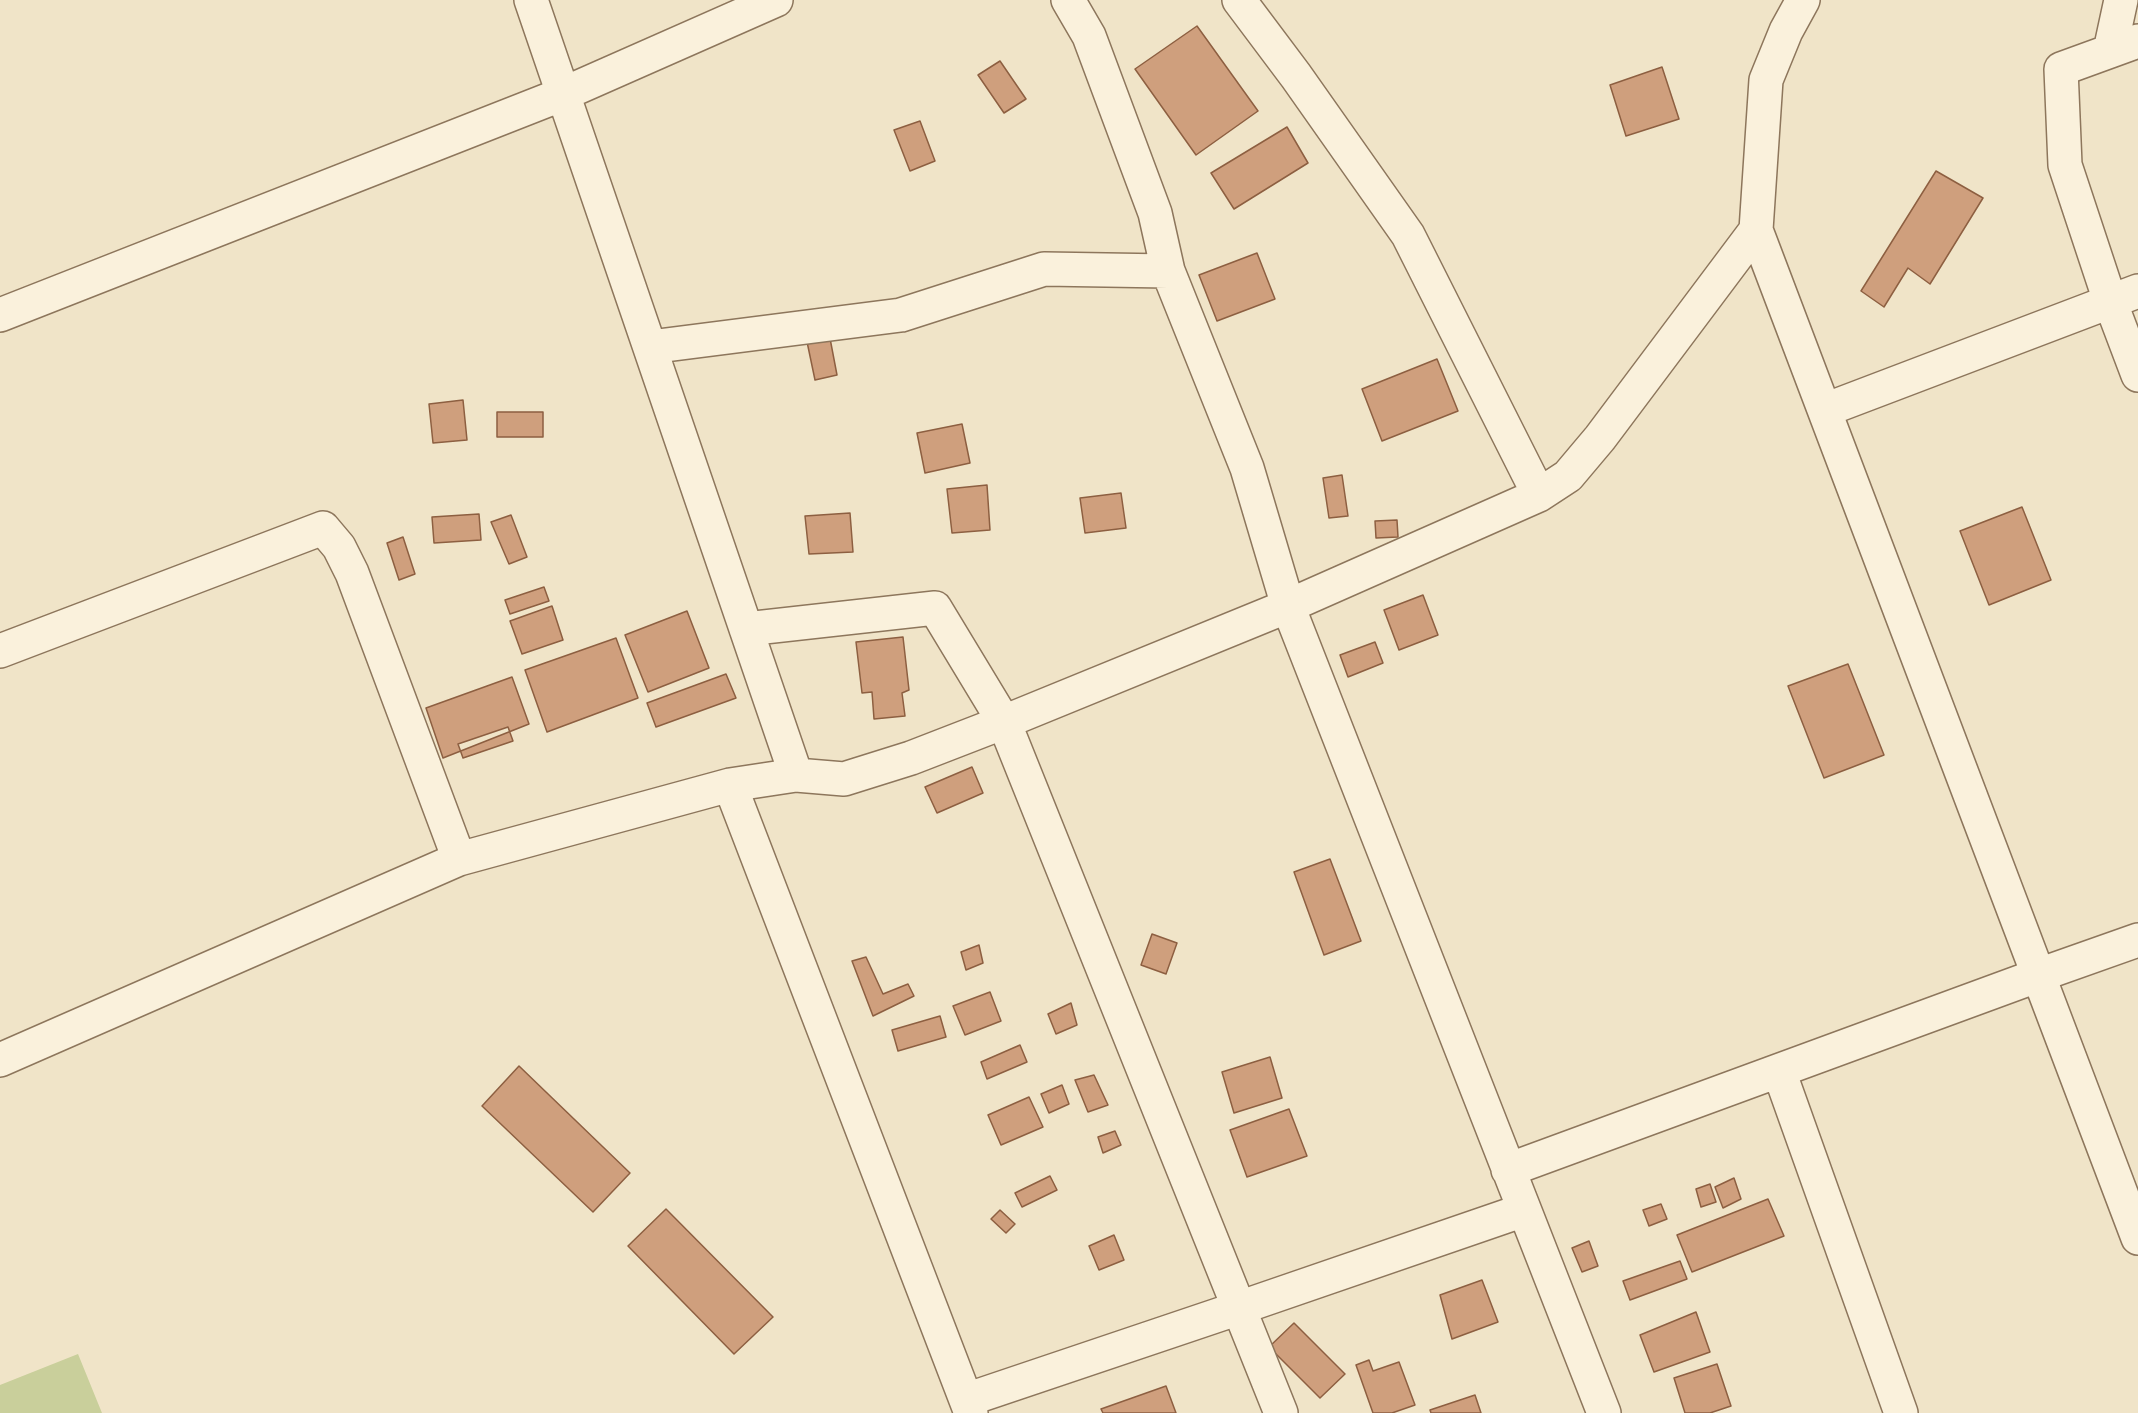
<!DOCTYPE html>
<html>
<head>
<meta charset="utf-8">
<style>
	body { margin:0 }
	canvas { display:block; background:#f0e4c8 }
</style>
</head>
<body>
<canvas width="2138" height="1413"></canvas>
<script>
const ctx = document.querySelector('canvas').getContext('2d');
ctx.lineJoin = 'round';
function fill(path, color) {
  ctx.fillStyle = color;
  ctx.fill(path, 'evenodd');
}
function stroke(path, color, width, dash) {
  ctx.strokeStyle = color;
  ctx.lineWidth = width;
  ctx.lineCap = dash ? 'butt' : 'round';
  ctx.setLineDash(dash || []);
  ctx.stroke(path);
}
fill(new Path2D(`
	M78,1354L102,1413H0V1385Z`), '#c9cf9b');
const building = new Path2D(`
	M1197,26L1258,111L1196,155L1135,69Z
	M1000,61L1026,99L1004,113L978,75Z
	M1662,67L1679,119L1626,136L1610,85Z
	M920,121L935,161L910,171L894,130Z
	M1287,127L1308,163L1234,209L1211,173Z
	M1936,171L1983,198L1930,284L1908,268L1884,307L1861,291Z
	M1257,253L1275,299L1217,321L1199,275Z
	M829,333L837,375L815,380L806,337Z
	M1437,359L1458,411L1382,441L1362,389Z
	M463,400L467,440L433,443L429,404Z
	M497,412H543V437H497Z
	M962,424L970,463L925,473L917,433Z
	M1342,475L1348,516L1329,518L1323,478Z
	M987,485L990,530L952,533L947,489Z
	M1121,493L1126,528L1085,533L1080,498Z
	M2022,507L2051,580L1989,605L1960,531Z
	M850,513L853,552L809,554L805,516Z
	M479,514L481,540L434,543L432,517Z
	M511,515L527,557L509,564L491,522Z
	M1397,520L1398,537L1376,538L1375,521Z
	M403,537L415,574L399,580L387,543Z
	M544,587L549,601L510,614L505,600Z
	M1423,595L1438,635L1399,650L1384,610Z
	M552,606L563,640L522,654L510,621Z
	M687,611L709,668L648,692L625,635Z
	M903,637L909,690L902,693L905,716L874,719L872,692L862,693L856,642Z
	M616,638L638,698L547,732L525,670Z
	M1375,642L1383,663L1348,677L1340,655Z
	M1848,664L1884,755L1824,778L1788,686Z
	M726,674L736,698L656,727L647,703Z
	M512,677L529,724L443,758L426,708Z
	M508,727L513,741L463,758L458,744Z
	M972,767L983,793L937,813L925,787Z
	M1330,859L1361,941L1324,955L1294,872Z
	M1152,934L1177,943L1166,974L1141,965Z
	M979,945L983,963L966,970L961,952Z
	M866,957L883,994L908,984L914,996L873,1016L852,961Z
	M990,992L1001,1021L965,1035L953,1006Z
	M1071,1003L1077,1025L1056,1034L1048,1014Z
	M940,1016L946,1037L898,1051L892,1030Z
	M1020,1045L1027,1062L987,1079L981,1062Z
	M1270,1057L1282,1098L1234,1113L1222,1072Z
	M519,1066L630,1173L593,1212L482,1106Z
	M1094,1075L1108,1105L1088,1112L1075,1080Z
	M1062,1085L1069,1104L1049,1113L1041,1094Z
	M1029,1097L1043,1127L1001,1145L988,1115Z
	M1289,1109L1307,1156L1247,1177L1230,1130Z
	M1115,1131L1121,1145L1103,1153L1098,1137Z
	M1050,1176L1057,1190L1022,1207L1015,1193Z
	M1734,1178L1741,1199L1723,1208L1715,1187Z
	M1710,1184L1716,1202L1701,1207L1696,1189Z
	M1768,1199L1784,1236L1692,1272L1677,1235Z
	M1661,1204L1667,1219L1649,1226L1643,1210Z
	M666,1209L773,1317L734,1354L628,1246Z
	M1000,1210L1015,1224L1006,1233L991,1219Z
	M1114,1235L1124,1260L1099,1270L1089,1246Z
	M1589,1241L1598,1266L1582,1272L1572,1248Z
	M1680,1261L1687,1279L1630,1300L1623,1281Z
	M1482,1280L1498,1322L1452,1339L1440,1295Z
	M1696,1312L1710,1352L1654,1372L1640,1335Z
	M1294,1323L1345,1374L1320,1398L1269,1347Z
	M1369,1360L1373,1371L1399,1362L1415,1405L1392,1413H1373L1356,1365Z
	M1717,1364L1731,1406L1710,1413H1685L1674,1378Z
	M1166,1386L1176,1413H1103L1101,1409Z
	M1475,1395L1481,1413H1431L1430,1410Z`);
fill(building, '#cf9f7d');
stroke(building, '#8d5f41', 1.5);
const minor = new Path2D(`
	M531,0L796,775
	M1068,0L1089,36L1155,213L1168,271L1247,468L1288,606L1604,1413
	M1239,0L1296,76L1408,235L1539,495
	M1803,0L1786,31L1766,80L1756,230L2138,1238
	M2138,41L2061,69L2065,165L2110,301L2138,375
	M2110,51L2121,0
	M0,315L563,94L776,0
	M650,347L901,315L1044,269L1168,271
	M1825,410L2138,291
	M746,629L935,608L1004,722L1281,1413
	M0,651L323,528L339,547L352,573L459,859
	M730,785L971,1413
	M0,1060L459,859L730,785L796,775L844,779L911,758L1004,722L1288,606L1539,495L1568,476L1600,438L1756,230
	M1779,1071L1901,1413
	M1508,1170L2039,975L2138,940
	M966,1400L1239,1308L1524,1210`);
stroke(minor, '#8d765c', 36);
stroke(minor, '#faf1dc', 33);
</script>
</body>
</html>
